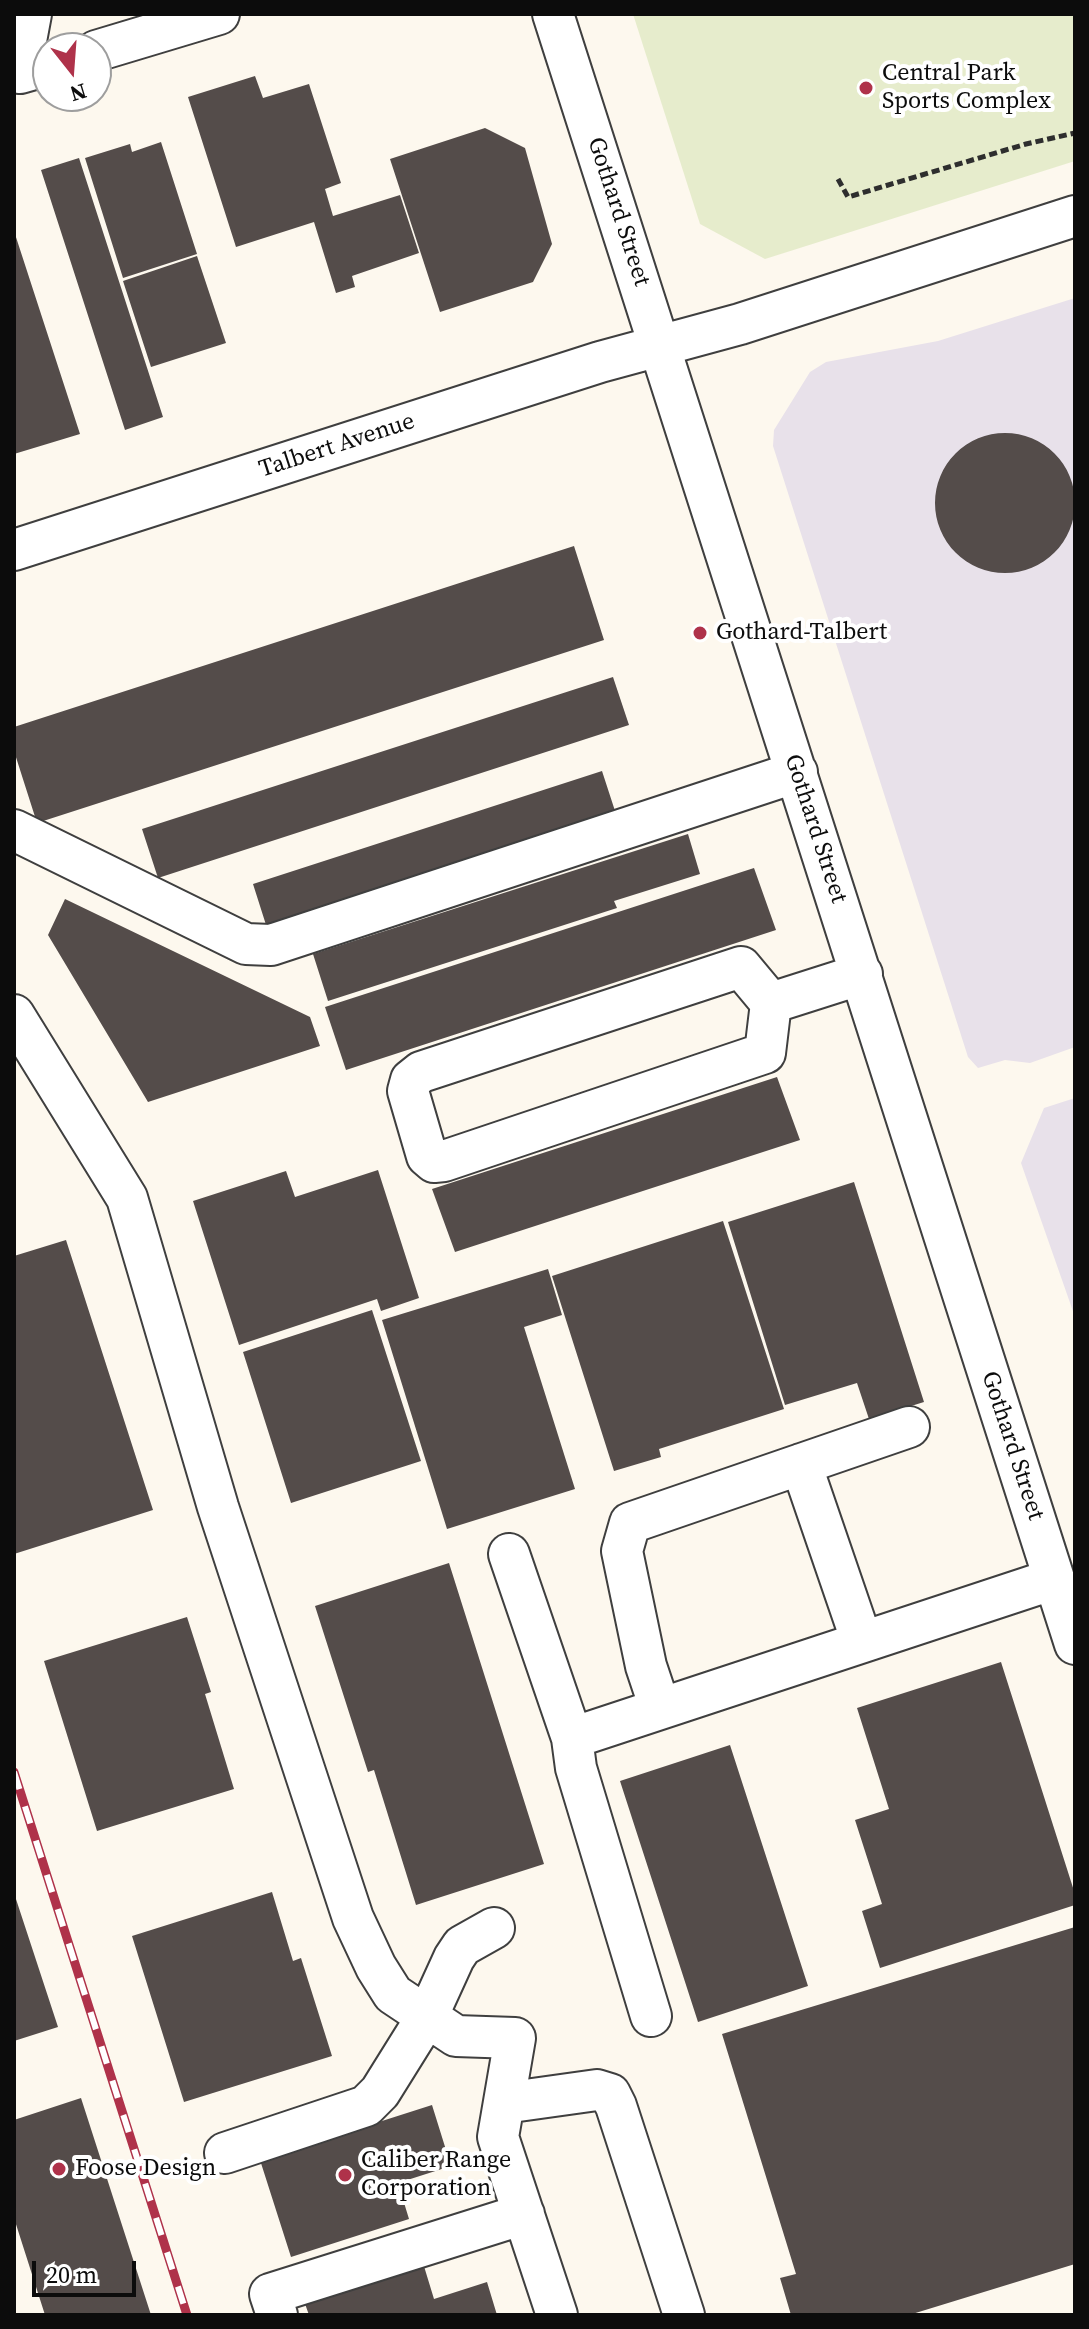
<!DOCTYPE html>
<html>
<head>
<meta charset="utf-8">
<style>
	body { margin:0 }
	#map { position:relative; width:1089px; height:2329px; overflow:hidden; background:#fdf8ee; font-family:"Source Serif 4",serif }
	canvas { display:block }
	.frame { position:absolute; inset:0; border:16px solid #0c0c0c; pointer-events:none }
	.north { position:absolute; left:32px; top:32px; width:80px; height:80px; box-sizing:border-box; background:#fff; border:2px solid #9e9e9e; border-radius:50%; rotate:163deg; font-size:22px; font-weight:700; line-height:32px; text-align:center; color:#0c0c0c }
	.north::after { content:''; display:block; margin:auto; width:28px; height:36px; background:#af324a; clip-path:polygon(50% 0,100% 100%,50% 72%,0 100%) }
	.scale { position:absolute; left:32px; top:2261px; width:104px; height:36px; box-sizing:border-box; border:4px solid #0c0c0c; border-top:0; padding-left:10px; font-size:24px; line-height:28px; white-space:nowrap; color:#0c0c0c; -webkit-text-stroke:6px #fff; paint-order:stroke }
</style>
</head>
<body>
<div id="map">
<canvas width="1089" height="2329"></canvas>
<div class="frame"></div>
<div class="north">N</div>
<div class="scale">20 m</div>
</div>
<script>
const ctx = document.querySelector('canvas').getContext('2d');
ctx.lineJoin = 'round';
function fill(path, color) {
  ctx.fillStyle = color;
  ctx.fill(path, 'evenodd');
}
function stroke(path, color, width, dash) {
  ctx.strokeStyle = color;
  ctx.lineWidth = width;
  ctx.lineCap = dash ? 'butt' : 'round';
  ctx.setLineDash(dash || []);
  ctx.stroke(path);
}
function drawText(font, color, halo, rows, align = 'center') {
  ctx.font = font + ' "Source Serif 4",serif';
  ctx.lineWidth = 8;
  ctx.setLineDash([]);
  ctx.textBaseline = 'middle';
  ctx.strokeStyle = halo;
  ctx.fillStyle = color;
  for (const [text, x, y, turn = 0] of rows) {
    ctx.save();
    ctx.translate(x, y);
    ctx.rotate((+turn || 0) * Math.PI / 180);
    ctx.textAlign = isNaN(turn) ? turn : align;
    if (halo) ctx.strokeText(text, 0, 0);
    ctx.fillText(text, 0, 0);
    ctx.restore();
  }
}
fill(new Path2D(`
	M1075,298V1047L1030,1063L1005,1060L978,1068L968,1057L773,446L774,430L810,372L826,362L938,341Z
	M1075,1098V1317L1021,1163L1044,1108Z`), '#e8e1ea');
fill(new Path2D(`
	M633,14H1075V161L765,259L700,224Z`), '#e6eccc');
fill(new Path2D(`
	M255,76L263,98L309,84L341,183L325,189L333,216L400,195L419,253L352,276L355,287L336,293L314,222L236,247L188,97Z
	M485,128L525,148L552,244L533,282L440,312L390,159Z
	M161,142L197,254L123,278L85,158L130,144L132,152Z
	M79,158L163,417L125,430L41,170Z
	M14,231L80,434L14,454Z
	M197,256L226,343L151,367L123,281Z
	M935 503a70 70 0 1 1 140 0a70 70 0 1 1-140 0Z
	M574,546L604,640L37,823L14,751V727Z
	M613,677L629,725L158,878L142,829Z
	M602,771L616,814L267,928L253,884Z
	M688,834L700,874L614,901L617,908L328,1001L313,954Z
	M754,868L776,930L346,1070L325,1007Z
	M65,899L310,1017L320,1046L148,1102L48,935Z
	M777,1077L800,1140L455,1252L432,1189Z
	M378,1170L419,1298L381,1311L377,1299L239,1345L193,1201L286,1171L295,1197Z
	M854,1182L924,1402L869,1419L857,1383L785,1405L728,1222Z
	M723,1221L784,1409L659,1449L661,1457L614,1471L552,1276Z
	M66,1240L153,1510L14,1554V1256Z
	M548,1269L562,1315L524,1327L575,1489L447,1529L382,1320Z
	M372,1310L421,1461L291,1503L243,1352Z
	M449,1563L544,1864L416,1905L374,1770L368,1772L315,1606Z
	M187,1617L211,1692L205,1694L234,1789L97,1831L44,1661Z
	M1001,1662L1075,1894V1905L880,1968L862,1911L882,1904L855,1820L889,1809L857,1708Z
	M730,1745L808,1986L698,2022L620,1781Z
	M272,1892L293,1961L301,1958L332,2056L184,2102L132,1936Z
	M14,1893L58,2027L14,2041Z
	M1075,1927V2264L909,2315H791L780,2278L796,2274L722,2034Z
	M81,2098L151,2315H45L14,2218V2120Z
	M432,2105L451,2166L398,2183L409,2219L291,2257L260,2160Z
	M423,2263L434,2299L487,2282L497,2315H309L304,2301Z`), '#544c4a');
const minor = new Path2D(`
	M31,14L20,73L48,65
	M553,14L1075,1644
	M96,51L219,14
	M14,550L600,362L740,324L1075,216
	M14,830L246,944L271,945L797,772
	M771,1003L741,967L421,1072L411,1080L408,1091L427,1156L434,1162L444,1161L765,1053L771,1003L862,974
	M14,1015L127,1198L218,1507L353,1918L376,1967L393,1994L456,2036L515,2038L498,2137L557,2315
	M801,1464L862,1642
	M509,1554L572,1738
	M660,1708L646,1666L622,1551L630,1523L909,1427
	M651,2016L576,1768L572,1738L1054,1579
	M504,2103L597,2090L610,2094L616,2106L684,2315
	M225,2153L366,2106L380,2092L428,2015L454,1958L462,1946L494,1928
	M277,2315L270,2294L524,2214`);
stroke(minor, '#3f3f3f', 44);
stroke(new Path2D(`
	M838,179L848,197L1026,144L1075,133`), '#2e2e2e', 5, [8, 4]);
stroke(minor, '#fff', 40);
const rail = new Path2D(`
	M14,1772L187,2315`);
stroke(rail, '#af324a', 9);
stroke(rail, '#fff', 6, [18]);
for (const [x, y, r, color] of [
	[866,88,8,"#af324a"],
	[700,633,8,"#af324a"],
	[59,2169,8,"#af324a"],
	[345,2175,8,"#af324a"]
]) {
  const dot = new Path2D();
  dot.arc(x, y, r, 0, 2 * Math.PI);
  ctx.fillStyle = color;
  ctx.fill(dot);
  stroke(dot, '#fff', 3);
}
drawText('24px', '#0c0c0c', '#fff', [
	["Central Park",882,74],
	["Sports Complex",882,102],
	["Gothard-Talbert",716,633],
	["Caliber Range",361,2161],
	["Corporation",361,2189],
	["Foose Design",75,2169]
], 'left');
drawText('24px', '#0c0c0c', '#fff', [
	["Gothard Street",618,212,72],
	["Talbert Avenue",337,446,-18],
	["Gothard Street",815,829,72],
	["Gothard Street",1012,1446,72]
]);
</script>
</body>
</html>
